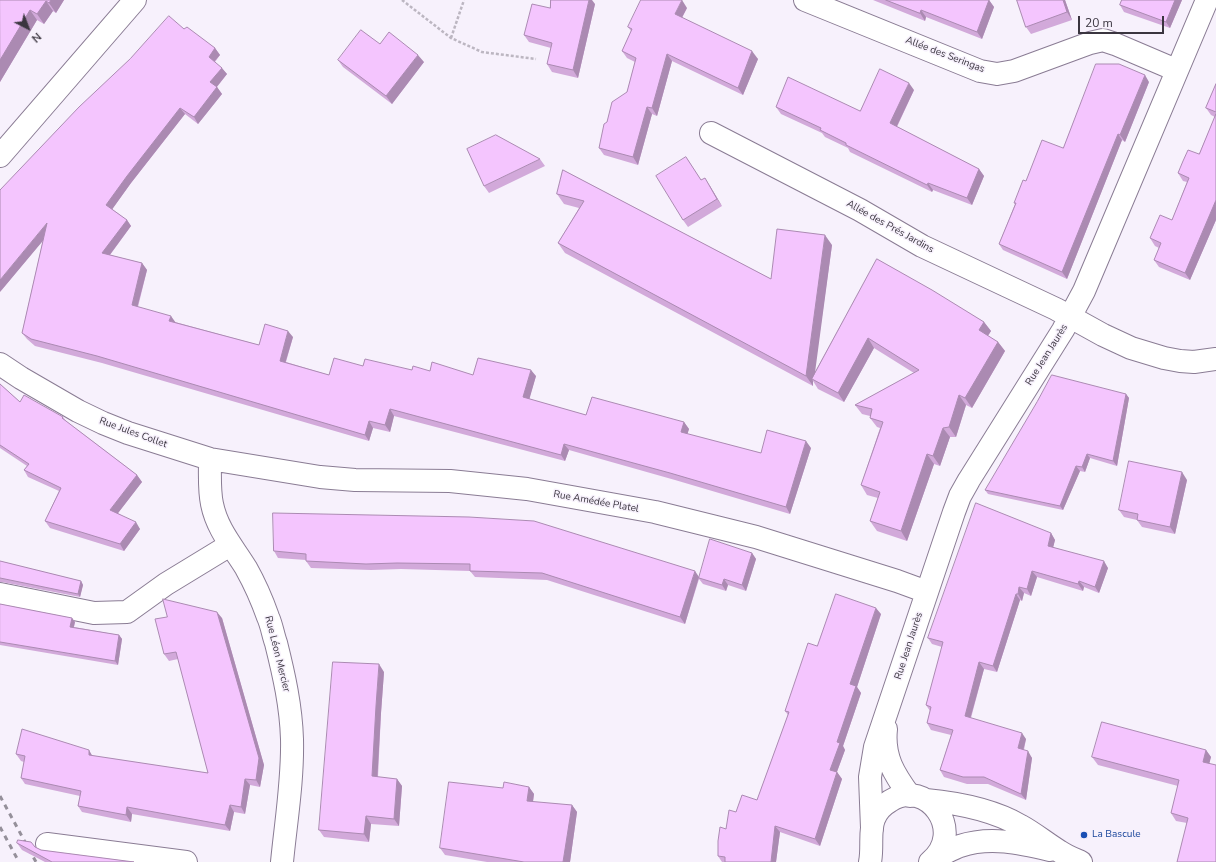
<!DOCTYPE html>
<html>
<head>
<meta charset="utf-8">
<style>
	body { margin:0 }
	#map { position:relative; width:1216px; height:862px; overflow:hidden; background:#f7f1fc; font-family:"Nunito Sans",sans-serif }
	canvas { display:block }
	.north { position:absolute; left:8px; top:8px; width:40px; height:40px; -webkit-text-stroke:3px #f7f1fc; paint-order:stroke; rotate:138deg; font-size:11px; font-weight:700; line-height:16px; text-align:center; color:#3a353f }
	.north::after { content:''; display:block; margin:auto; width:14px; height:18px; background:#3a353f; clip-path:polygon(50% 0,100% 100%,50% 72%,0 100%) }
	.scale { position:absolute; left:1078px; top:16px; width:86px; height:18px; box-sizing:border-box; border:2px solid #3a353f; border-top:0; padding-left:5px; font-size:12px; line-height:14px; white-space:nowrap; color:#3a353f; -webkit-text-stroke:3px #f7f1fc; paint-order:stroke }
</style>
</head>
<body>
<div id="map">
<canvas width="1216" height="862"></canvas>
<div class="north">N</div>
<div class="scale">20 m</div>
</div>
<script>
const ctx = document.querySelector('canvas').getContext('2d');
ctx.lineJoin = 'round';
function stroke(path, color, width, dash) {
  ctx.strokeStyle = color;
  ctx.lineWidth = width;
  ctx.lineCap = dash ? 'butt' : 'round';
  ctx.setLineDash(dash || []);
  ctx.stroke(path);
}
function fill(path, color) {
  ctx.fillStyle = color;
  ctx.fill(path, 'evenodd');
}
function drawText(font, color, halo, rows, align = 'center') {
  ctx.font = font + ' "Nunito Sans",sans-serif';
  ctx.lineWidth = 3;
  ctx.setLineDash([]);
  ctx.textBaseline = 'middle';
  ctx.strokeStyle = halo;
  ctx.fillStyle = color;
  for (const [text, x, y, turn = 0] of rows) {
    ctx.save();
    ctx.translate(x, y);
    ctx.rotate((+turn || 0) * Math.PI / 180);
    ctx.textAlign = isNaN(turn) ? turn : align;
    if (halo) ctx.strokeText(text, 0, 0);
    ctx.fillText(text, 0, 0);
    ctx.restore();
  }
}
const minor = new Path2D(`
	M805,0L980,71L997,74L1014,71L1090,43L1103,40L1115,44L1176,70
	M711,133L860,210L922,246L1056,309L1103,335L1131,348L1164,358L1180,361L1194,362L1216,359
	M0,364L21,378L78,411L103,423L128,433L210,459L320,477L355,480L450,481L527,489L655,512L756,537L897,581L927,592
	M210,459C210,474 209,490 212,504C217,529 233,547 246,568C255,584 262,600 268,617C272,626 273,635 276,643C284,675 291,706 292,739C293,780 286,821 282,862
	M0,594L94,613L127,612L166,584L230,545
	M886,729C883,757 894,774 910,796
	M872,828L870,777L875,747L954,512L960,496L969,480L1063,330L1084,291L1207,0
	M47,844L186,862`);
const major = new Path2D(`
	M0,156L135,0
	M926,800C958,803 992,809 1021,826C1034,833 1046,843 1059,851C1066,856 1074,859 1081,862
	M935,858C943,854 952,849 960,846C990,836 1020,843 1050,850
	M870,862C873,848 869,831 874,819C877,811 883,805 890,801C927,777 967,832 930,862`);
stroke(minor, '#8a7c94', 24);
stroke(major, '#8a7c94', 24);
stroke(new Path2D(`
	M402,0L451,38L482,52L536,59
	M451,38L464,0`), '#bcb6c1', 2.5, [3, 2]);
stroke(minor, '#fff', 22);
stroke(major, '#fff', 22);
stroke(new Path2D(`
	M0,796L36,862
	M0,827L19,862`), '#95909a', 3, [5, 5]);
fill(new Path2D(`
	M0,0H64L56,13L53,11L44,24L37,20L0,82Z
	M873,0H989L994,7L982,39L926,17L925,21Z
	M1017,0H1065L1072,20L1031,34L1026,27Z
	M1122,0H1182L1170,28L1124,12L1120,5Z
	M595,4L578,78L552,72L547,64L551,48L529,42L524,35L550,8Z
	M687,8L682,18L758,59L743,95L672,61L657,116L652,114L638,165L604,155L599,148L607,122L627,92L635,62L627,58L622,51L631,31L628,27Z
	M184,29L215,48L220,55L215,62L227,74L217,87L222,94L198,124L185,114L131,183L112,209L127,220L131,226L110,255L142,263L147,270L138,307L175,322L259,345L293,337L286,362L329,375L363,366L412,370L430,371L473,375L536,376L529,399L586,415L684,422L689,429L687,434L761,453L811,448L790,514L675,480L569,450L565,461L394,416L390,432L373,428L369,441L102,363L35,346L27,339L22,333L43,240L0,292Z
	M338,60L424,62L392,104L343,67Z
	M1149,82L1125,142L1122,140L1067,279L1003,250L999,244L1015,204L1014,203L1026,181L1063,148Z
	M1216,84V220L1190,280L1159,267L1154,260L1159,248L1155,246L1150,238L1172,220L1187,182L1183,181L1178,173L1199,154L1215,117L1211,115L1206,108Z
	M914,90L897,127L979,169L984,176L972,205L933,190L932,192L850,152L848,148L825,137L822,133L781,114L776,107L860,111Z
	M686,157L701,180L710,186L722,206L688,227L683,220Z
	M540,159L545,166L489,193L484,186Z
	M563,170L771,279L832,245L814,374L877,259L984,322L991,331L988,336L998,342L1005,351L972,408L966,405L956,437H950L940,466L934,464L907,541L877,531L870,521L878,498L867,495L861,485L880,428L877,427L870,418V416L862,414L855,405L914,373L874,348L844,402L818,389L813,381V386L565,253L558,243L579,208L564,204L557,194Z
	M0,384L20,402L63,417L66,421L137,475L142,482L118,513L140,529L124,551L50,528L45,521L59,491L28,477L24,470L27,466L0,448Z
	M1126,394L1129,398L1117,466L1090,458L1085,472L1080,471L1063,510L988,494L985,490Z
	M1187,480L1175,534L1142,527L1137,520L1124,517L1119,510Z
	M1051,533L1055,540L1053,547L1108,568L1099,593L1084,587L1083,591L1037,577L1031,596L1024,593L1022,601L1020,600L997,672L984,669L971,718L1026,739L1024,750L1032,758L1026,800L988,784H967L944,777L940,770L951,735L931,730L927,723L930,711L926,705L942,647L932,644L928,638Z
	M274,551L699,577L752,553L756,559L746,591L728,585L726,591L703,584L699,579L685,624L547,580L475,577L470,571L401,569L371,570L311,568L306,561V560L278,558Z
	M0,561L81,581L83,585L80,597L2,582H0Z
	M0,604L72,618L75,622L74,627L119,635L122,639L118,665L0,645Z
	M881,614L857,687L861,693L843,746L845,750L837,772L842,779L820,846L780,832L776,862H722L718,856L726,829L736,812L757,800L788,715L785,711L817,646Z
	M222,618L264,765L260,787L250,785L245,814L234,812L230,831L132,814L131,822L82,812L78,806L80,796L25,784L21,778L24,762L21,761L16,754L93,756L208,773L178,659L169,661L164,654Z
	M384,672L381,713L378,777L397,779L402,786L399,826L371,824L369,842L324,837L319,830Z
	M1206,750L1211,757L1187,823L1176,821L1171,813L1178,786L1098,765L1092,757Z
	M529,787L534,794L533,802L572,805L577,812L570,862H487L445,855L440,848L503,788Z
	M17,843L35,847L41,850L134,862H45L22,850Z`), '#d2a9da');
fill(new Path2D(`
	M51,0H64L56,13L49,3Z
	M589,0H592L595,4L578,78L573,70Z
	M682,0L687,8L680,21L675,14Z
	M989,0L994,7L982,39L977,32Z
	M1063,0H1065L1072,20L1067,12Z
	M1175,0H1182L1170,28L1166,22Z
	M46,1L53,11L44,24L37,14Z
	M30,10L37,20L0,82V60Z
	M921,10L926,17L925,21L920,13Z
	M215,48L220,55L213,63L209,57Z
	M752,51L758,59L743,95L738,88Z
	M667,54L672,61L657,116L652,108Z
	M418,55L424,62L392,104L386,96Z
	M222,68L227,74L215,89L210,82Z
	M1145,75L1149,82L1125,142L1120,135Z
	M909,83L914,90L895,130L890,123Z
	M217,87L222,94L198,124L194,117Z
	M647,107L652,114L638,165L633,157Z
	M180,108L185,114L131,183L111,211L106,205L127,176Z
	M1118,134L1122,140L1067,279L1062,272Z
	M979,169L984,176L972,205L967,198Z
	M705,178L710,186L722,206L717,199Z
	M928,183L933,190L932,192L927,185Z
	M1216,200V220L1190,280L1185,273Z
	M127,220L131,226L106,260L102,253Z
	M47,223L52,230L0,292V280Z
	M825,235L832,245L814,380L812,379L813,381V386L806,376Z
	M142,263L147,270L136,312L132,305Z
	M171,316L176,323L169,321Z
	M984,322L991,331L985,340L979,330Z
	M288,331L293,337L284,367L280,361Z
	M868,338L874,348L844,402L838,393Z
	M998,342L1005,351L972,408L965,398Z
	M531,370L536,376L528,404L523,397Z
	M1126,394L1129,398L1117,466L1113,461Z
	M959,395L966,405L956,437L949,427Z
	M390,409L394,416L390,432L385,425Z
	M369,421L373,428L369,441L365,435Z
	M684,422L689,429L686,439L681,432Z
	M943,428L950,437L940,466L933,456Z
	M806,441L811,448L790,514L786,507Z
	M564,444L569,450L565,461L561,455Z
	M927,454L934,464L907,541L901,531Z
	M1087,454L1090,458L1085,472L1082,467Z
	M1076,466L1080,471L1063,510L1060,506Z
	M1182,472L1187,480L1175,534L1170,527Z
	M137,475L142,482L115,517L110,510Z
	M136,522L140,529L124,551L120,544Z
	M1051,533L1055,540L1052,552L1048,546Z
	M752,553L756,559L746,591L742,585Z
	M1104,561L1108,568L1099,593L1095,587Z
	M695,571L699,577L685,624L680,617Z
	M1032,571L1037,577L1031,596L1027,589Z
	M724,579L728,585L726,591L722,585Z
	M81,581L83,585L80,597L78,594Z
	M1079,581L1084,587L1083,591L1078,584Z
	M1019,587L1024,593L1022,601L1018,594Z
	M1016,594L1020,600L997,672L993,666Z
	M876,608L881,614L857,687L861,693L843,746L845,750L835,777L830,770L850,684Z
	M217,612L222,618L264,765L260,787L256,780Z
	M72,618L75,622L73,630L70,627Z
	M119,635L122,639L118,665L115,661Z
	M979,662L984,669L969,723L965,716Z
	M379,664L384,672L381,713L377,784L372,776L376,706Z
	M1022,733L1026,739L1022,755L1018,748Z
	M89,750L93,757L89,755Z
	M1206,750L1211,757L1208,769L1203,762Z
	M1028,751L1032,758L1026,800L1021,794Z
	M837,772L842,779L820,846L815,839Z
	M245,779L250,785L245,814L241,807Z
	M397,779L402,786L399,826L394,819Z
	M529,787L534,794L532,808L527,801Z
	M230,805L234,812L230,831L225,825Z
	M572,805L577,812L570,862H563Z
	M127,807L132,814L131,822L126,815Z
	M366,816L371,824L369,842L364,834Z
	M775,826L780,832L776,862H771Z`), '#ab8ab2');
const building = new Path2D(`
	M0,0H51L49,3L46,1L37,14L30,10L0,60Z
	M551,0H589L573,70L547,64L552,43L524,35L532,4L550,8Z
	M641,0H682L675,14L752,51L738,88L667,54L652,108L647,107L633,157L599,148L604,124L607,122L612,102L627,92L636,58L622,51L632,29L628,27Z
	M886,0H989L977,32L921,10L920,13Z
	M1017,0H1063L1067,12L1026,27Z
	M1122,0H1175L1166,22L1120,5Z
	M169,16L184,29L187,27L215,48L209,57L222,68L210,82L217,87L194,117L180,108L127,176L106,205L127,220L102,253L142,263L132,305L171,316L169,321L259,345L265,324L288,331L280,361L329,375L334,358L363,366L365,359L412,370L413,366L430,371L432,362L473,375L478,358L531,370L523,397L586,415L592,397L684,422L681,432L761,453L767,430L806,441L786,507L670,473L564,444L561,455L390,409L385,425L369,421L365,435L97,356L31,339L22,333L47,223L0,280V190L79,107L130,59Z
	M361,30L380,44L389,32L418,55L386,96L338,60Z
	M1096,64H1119L1145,75L1120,135L1118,134L1062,272L999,244L1016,203H1014L1023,180L1026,181L1042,140L1063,148Z
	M880,69L909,83L890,123L979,169L967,198L928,183L927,185L846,145V143L820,130L821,128L776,107L788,77L860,111Z
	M1216,84V112L1206,108Z
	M1216,114V200L1185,273L1154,260L1161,243L1150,238L1160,215L1172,220L1189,178L1178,173L1183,161L1188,150L1199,154Z
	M496,135L540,159L484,186L467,149Z
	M686,157L701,180L705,178L717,199L683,220L656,176Z
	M563,170L771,279L777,229L825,235L806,376L558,243L584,201L557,194Z
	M877,259L932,290L984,322L979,330L998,342L965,398L959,395L949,427L943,428L933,456L927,454L901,531L870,521L880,492L861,485L883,422L870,418L872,409L855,405L919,370L868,338L838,393L812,379Z
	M1052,375L1126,394L1113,461L1087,454L1082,467L1076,466L1060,506L985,490L1037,402Z
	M0,384L20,402L24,395L63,417L62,418L137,475L110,510L136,522L120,544L45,521L61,488L24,470L29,464L0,445Z
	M1129,461L1182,472L1170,527L1137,520L1138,514L1119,510Z
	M976,503L1051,533L1048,546L1104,561L1095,587L1079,581L1078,584L1032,571L1027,589L1019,587L1018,594H1016L993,666L979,662L965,716L1022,733L1018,748L1028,751L1021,794L984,777H963L940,770L953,730L927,723L931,707L926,705L943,642L928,638Z
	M273,513L469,517L534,521L695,571L680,617L542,573L470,571V564L397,563L366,564L306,561V554L274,551Z
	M710,539L752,553L742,585L724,579L722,585L699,578Z
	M0,561L81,581L78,594L0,578Z
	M836,594L876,608L850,684L856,686L837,742L840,743L830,770L837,772L815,839L775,826L771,862H725V857L718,856V841L720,827L726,829L729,810L736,812L742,795L757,800L789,712L785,711L808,643L817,646Z
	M163,599L217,612L259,758L256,780L245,779L241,807L230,805L225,825L127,807L126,815L78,806L81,791L21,778L25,756L16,754L22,729L89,750V755L208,773L176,652L164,654L155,619L167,617Z
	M0,604L72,618L70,627L119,635L115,661L0,642Z
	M333,662L379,664L376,706L372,776L397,779L394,819L366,816L364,834L319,830Z
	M1102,722L1206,750L1203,762L1216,765V862H1177L1188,818L1171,813L1179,780L1092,757Z
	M449,782L503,788L504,782L529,787L527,801L572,805L563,862H524L440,848Z
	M18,840L31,842L35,847L41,850L134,862H52L17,843Z`);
fill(building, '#f4c5fe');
stroke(building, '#ab8ab2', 1);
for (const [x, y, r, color] of [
	[1084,835,4,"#1a4fb4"]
]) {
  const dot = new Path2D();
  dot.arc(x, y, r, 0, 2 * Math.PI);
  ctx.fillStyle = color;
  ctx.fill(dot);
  stroke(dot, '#f7f1fc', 1.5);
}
drawText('10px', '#3a353f', '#f7f1fc', [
	["Allée des Seringas",945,55,21],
	["Allée des Prés Jardins",890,227,29],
	["Rue Jean Jaurès",1047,355,-58],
	["Rue Jules Collet",133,433,20],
	["Rue Amédée Platel",596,502,10],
	["Rue Jean Jaurès",909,646,-72],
	["Rue Léon Mercier",277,654,76]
]);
drawText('10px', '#164399', '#f7f1fc', [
	["La Bascule",1092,835]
], 'left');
</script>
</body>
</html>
